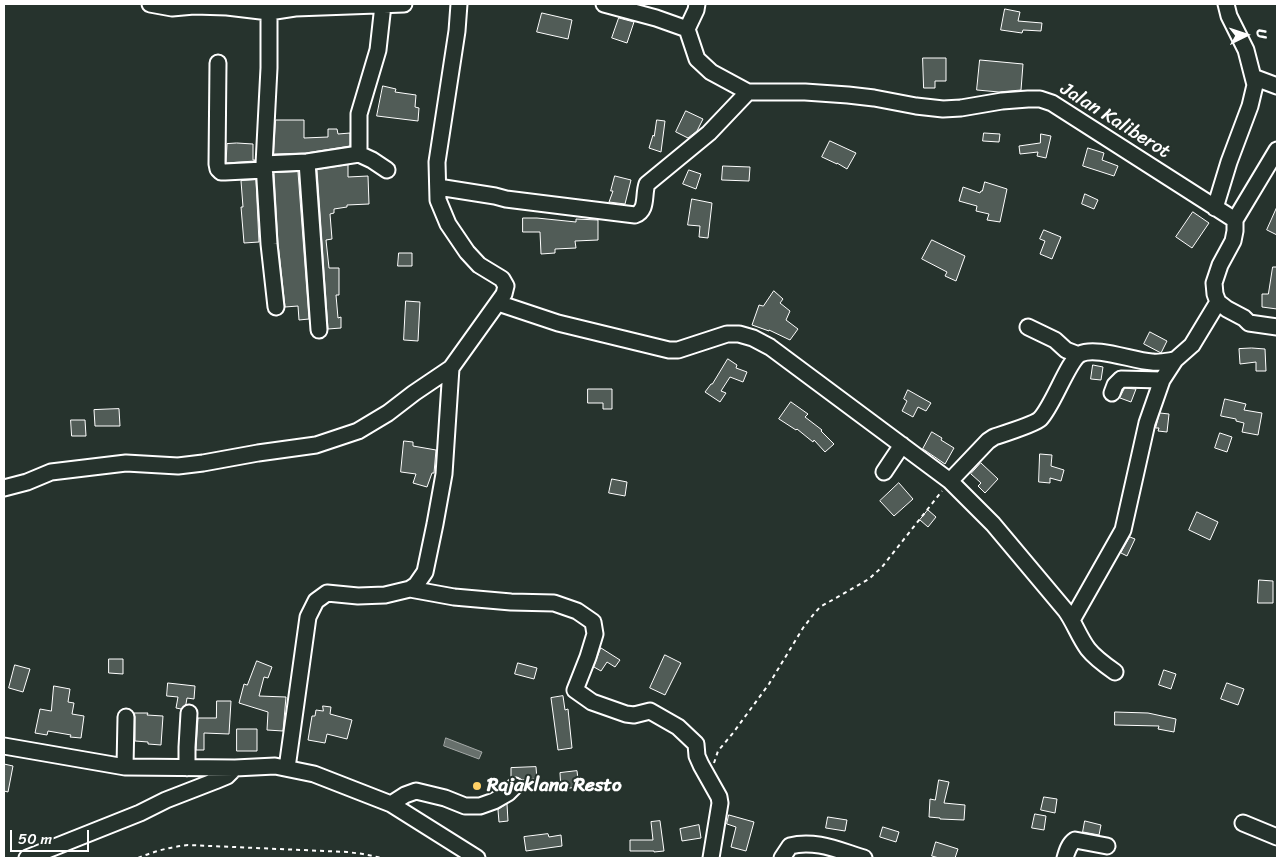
<!DOCTYPE html>
<html>
<head>
<meta charset="utf-8">
<style>
	body { margin:0 }
	#map { position:relative; width:1281px; height:862px; overflow:hidden; background:#26332d; font-family:Sriracha,sans-serif }
	canvas { display:block }
	.frame { position:absolute; inset:0; border:5px solid #fff; pointer-events:none }
	.north { position:absolute; left:1221px; top:10px; width:50px; height:50px; -webkit-text-stroke:4px #26332d; paint-order:stroke; rotate:86deg; font-size:14px; font-weight:700; line-height:20px; text-align:center; color:#fff }
	.north::after { content:''; display:block; margin:auto; width:18px; height:22px; background:#fff; clip-path:polygon(50% 0,100% 100%,50% 72%,0 100%) }
	.scale { position:absolute; left:10px; top:830px; width:79px; height:22px; box-sizing:border-box; border:2px solid #fff; border-top:0; padding-left:6px; font-size:15px; line-height:18px; white-space:nowrap; color:#fff; -webkit-text-stroke:4px #26332d; paint-order:stroke }
</style>
</head>
<body>
<div id="map">
<canvas width="1281" height="862"></canvas>
<div class="frame"></div>
<div class="north">U</div>
<div class="scale">50 m</div>
</div>
<script>
const ctx = document.querySelector('canvas').getContext('2d');
ctx.lineJoin = 'round';
function fill(path, color) {
  ctx.fillStyle = color;
  ctx.fill(path, 'evenodd');
}
function stroke(path, color, width, dash) {
  ctx.strokeStyle = color;
  ctx.lineWidth = width;
  ctx.lineCap = dash ? 'butt' : 'round';
  ctx.setLineDash(dash || []);
  ctx.stroke(path);
}
function drawText(font, color, halo, rows, align = 'center') {
  ctx.font = font + ' Sriracha,sans-serif';
  ctx.lineWidth = 4;
  ctx.setLineDash([]);
  ctx.textBaseline = 'middle';
  ctx.strokeStyle = halo;
  ctx.fillStyle = color;
  for (const [text, x, y, turn = 0] of rows) {
    ctx.save();
    ctx.translate(x, y);
    ctx.rotate((+turn || 0) * Math.PI / 180);
    ctx.textAlign = isNaN(turn) ? turn : align;
    if (halo) ctx.strokeText(text, 0, 0);
    ctx.fillText(text, 0, 0);
    ctx.restore();
  }
}
const water = new Path2D(`
	M446,738L482,752L479,759L444,746Z`);
fill(water, '#67706c');
stroke(water, '#a4a9a7', 1);
const building = new Path2D(`
	M1005,9L1020,12L1018,21L1042,23L1041,31L1023,30L1022,33L1001,30Z
	M542,13L572,20L568,39L537,32Z
	M619,18L634,22L627,43L612,38Z
	M923,58H946V81H935V88H924Z
	M980,60L1023,64L1021,90L999,92L977,90Z
	M383,86L396,89L395,92L416,95L415,107L419,108L418,121L377,116Z
	M686,111L703,119L697,131L688,138L676,132Z
	M276,120H304V138L328,137V129H337L338,134L350,133V146L306,153L274,154Z
	M657,120L665,121L661,152L649,148L653,135L654,136Z
	M984,133L1000,134L999,142L983,141Z
	M1041,134L1051,136L1046,158L1037,156L1038,152L1020,154L1019,146L1040,143Z
	M830,141L856,153L847,169L837,163V164L822,157Z
	M237,143L253,144V160H255V161L226,163L227,144Z
	M1088,148L1104,153L1102,160L1118,166L1114,176L1083,166Z
	M348,165V177L368,176L369,204L347,205V207L334,209V213L330,214L332,239L326,240L329,268H339V295H336L338,318L341,317V328L328,329L317,170Z
	M723,166L750,167L749,181L722,180Z
	M689,170L701,174L696,189L683,184Z
	M298,172L309,319L299,320L298,306L285,307L278,243L274,173Z
	M615,176L631,180L625,204L609,202L613,191H611Z
	M256,180L259,242L244,243L241,207H243L241,181Z
	M985,182L1007,189L1000,222L987,220L989,214L976,211L977,206L959,201L963,187L980,193L981,191H982Z
	M1085,194L1098,200L1094,209L1082,204Z
	M692,199L712,203L708,238L699,237L700,226L688,225Z
	M1277,207V235L1267,230Z
	M1193,212L1209,223L1192,248L1176,237Z
	M523,218H537L576,222V219L598,220V240L575,241L576,248L555,249V253L541,254L540,232H523Z
	M1044,230L1061,237L1052,259L1040,254L1045,241L1040,239Z
	M932,240L965,256L956,281L945,276L947,272L922,259Z
	M399,253H412V266H398Z
	M1273,267H1277V309L1262,307V294H1268Z
	M774,291L783,299L780,303L790,311L786,320L798,329L790,340L769,330V331L752,325L759,305L763,306Z
	M406,301L420,302L418,341L404,340Z
	M1150,332L1167,341L1161,353L1144,344Z
	M1252,348L1265,349L1266,371H1256V362L1240,364L1239,349Z
	M728,359L737,365L736,368L747,372L743,382L730,377L721,391L726,393L720,402L705,392L711,384H712Z
	M1093,365L1103,367L1101,380L1091,379Z
	M1125,388L1136,389L1131,402L1120,398Z
	M588,389H612V409H603V403H588Z
	M908,390L931,403L926,411L918,407L913,417L902,411L907,401L904,399Z
	M1225,399L1246,404L1244,410L1262,413L1258,435L1242,432L1244,423L1236,421V419L1221,416Z
	M791,402L808,414L805,417L822,430L821,431L834,444L825,452L814,440L813,442L797,429L796,430L779,419Z
	M119,409L120,426H95L94,410Z
	M1160,413L1169,414L1167,432L1158,431L1159,428H1156Z
	M71,420H85L86,436H72Z
	M932,432L942,438L941,440L954,448L945,464L923,449Z
	M1220,433L1232,437L1227,452L1215,448Z
	M404,441L413,442V446L436,450L434,473H432L427,487L413,483L416,474L401,472Z
	M1040,454L1052,455L1051,466L1064,470L1061,481L1050,478V483L1039,482Z
	M981,463L998,479L985,493L978,486L981,483L971,474Z
	M612,479L627,482L625,496L609,493Z
	M899,483L913,499L894,516L880,501Z
	M928,510L936,517L928,527L920,520Z
	M1197,512L1218,522L1210,540L1189,530Z
	M1130,537L1135,539L1127,556L1121,553Z
	M1259,580L1273,581V603H1258Z
	M601,648L620,660L615,667L607,662L601,671L594,667Z
	M665,655L681,663L665,695L650,688Z
	M109,659H123V674L109,673Z
	M257,661L272,667L268,678L264,677L259,696L286,697L283,731L267,730L268,712L239,703L244,684L247,685Z
	M518,663L537,668L534,679L515,674Z
	M15,665L30,669L23,692L9,688Z
	M1164,670L1176,674L1171,689L1159,685Z
	M168,683L195,686L194,699L187,698L186,704L181,709L176,708L178,697L167,696Z
	M1227,683L1244,689L1238,705L1221,699Z
	M54,686L70,689L68,702L74,703L72,714L84,716L81,738L70,737L71,735L48,731L47,735L35,733L40,709L51,711Z
	M563,696L565,710L568,709L572,748L558,750L551,698Z
	M217,701H231L229,734L204,733V750H196L198,718H216Z
	M323,706L331,707L330,714L352,720L347,739L327,734L325,743L308,740L312,716H315L316,710L323,711Z
	M1115,712L1148,713L1176,719L1174,732L1158,729L1159,726L1115,725Z
	M134,713H148L147,715L163,716L161,745L148,744V742L135,741V717Z
	M237,729H257V751H237Z
	M4,764L13,766L8,792L4,791Z
	M536,767L537,779L522,780L517,777L511,778V768Z
	M577,771L579,787L561,789L560,773Z
	M939,780L949,782L944,803L965,805L964,820L940,819V818L929,817L930,799L935,800Z
	M1044,797L1057,799L1055,813L1041,810Z
	M507,804L508,821L499,822L498,810Z
	M1035,814L1046,816L1044,830L1032,828Z
	M729,815L754,822L746,851L731,847L736,827L727,824Z
	M828,817L847,820L845,831L826,828Z
	M660,821L664,851L654,852V851H630V840H653L651,822Z
	M1085,821L1101,825L1099,835L1083,832Z
	M699,825L701,838L682,841L680,829Z
	M883,827L899,832L896,842L880,837Z
	M548,834L549,837L561,835L562,846L526,851L524,837Z
	M936,842L958,849L955,858H939L932,856Z`);
fill(building, '#515c57');
stroke(building, '#fff', 1);
const minor = new Path2D(`
	M150,4L172,8L194,6L227,7L269,12L295,8L404,4
	M604,4L656,18L687,29
	M697,4L696,10L687,29L697,59L711,72L748,92H805L848,95L874,98L916,106L943,109L961,108L1002,101L1028,99H1040L1052,103L1235,220V231L1233,241L1220,265L1214,283L1215,294L1218,302L1227,309L1244,318L1249,323L1277,327
	M383,5L378,50L359,114V154L372,160L387,170
	M269,12V68L264,164L269,244L276,307
	M218,63L217,164L218,169L221,172H225L264,170
	M1253,77L1277,86
	M307,162L319,330
	M264,164L307,162L359,154
	M438,187L495,196L506,199L635,215C648,210 643,195 647,184L709,133L748,92
	M1215,208L1229,162L1250,106L1255,85L1246,50L1229,16L1226,4
	M1235,220L1277,150
	M498,303L558,323L669,350H678L727,334H739L753,338L770,347L950,481L993,524L1066,611C1074,622 1079,637 1088,649C1095,658 1105,665 1115,672
	M1028,327L1055,340L1066,350L1079,355
	M1112,393L1115,385L1121,379L1162,380
	M884,472L902,445
	M950,481L988,441L994,437C1003,434 1035,424 1040,419C1053,406 1068,361 1080,354C1096,346 1133,361 1152,362C1160,363 1168,361 1175,360
	M4,488L27,482L51,472L126,463L178,466L203,463L258,453L316,445L358,431L388,413L414,393L451,368L504,294L506,286L502,279L479,265L467,252L448,224L438,200L437,162L457,31L459,4
	M410,589L454,597L511,602L554,603L577,611L593,622L595,634L588,657L575,690L592,702L626,714L634,715L650,711L678,727L696,744L697,756L701,765L719,797L720,803L711,858
	M1072,620L1123,530L1147,423L1162,380L1175,360L1192,345L1218,302
	M4,746L125,767L235,768L275,766L314,774L391,804L477,858
	M125,767L126,717
	M187,768V747L189,713
	M287,768L308,617L316,601L327,593L358,596L385,595L410,589L416,585L425,572L435,524L444,474L451,368
	M391,804L405,795L416,791L445,798L465,806H480L494,801L508,793L515,786
	M1243,823L1277,837
	M27,858L140,813L166,800L215,781L227,776L235,768
	M782,858L790,846C815,839 840,851 864,858
	M1065,858C1067,851 1069,844 1075,840L1107,846`);
stroke(minor, '#fff', 19);
stroke(new Path2D(`
	M714,763L718,751L733,733L769,684L803,628L813,615L820,607L869,579L882,567L942,491
	M138,858C155,851 170,847 188,845L347,852L363,854L382,858`), '#fff', 2, [4, 4]);
stroke(minor, '#26332d', 15);
for (const [x, y, r, color] of [
	[477,786,5,"#ffd166"]
]) {
  const dot = new Path2D();
  dot.arc(x, y, r, 0, 2 * Math.PI);
  ctx.fillStyle = color;
  ctx.fill(dot);
  stroke(dot, '#26332d', 2);
}
drawText('19px', '#fff', '#26332d', [
	["Jalan Kaliberot",1115,121,32]
]);
drawText('bold 19px', '#fff', '#26332d', [
	["Rajaklana Resto",487,786]
], 'left');
</script>
</body>
</html>
